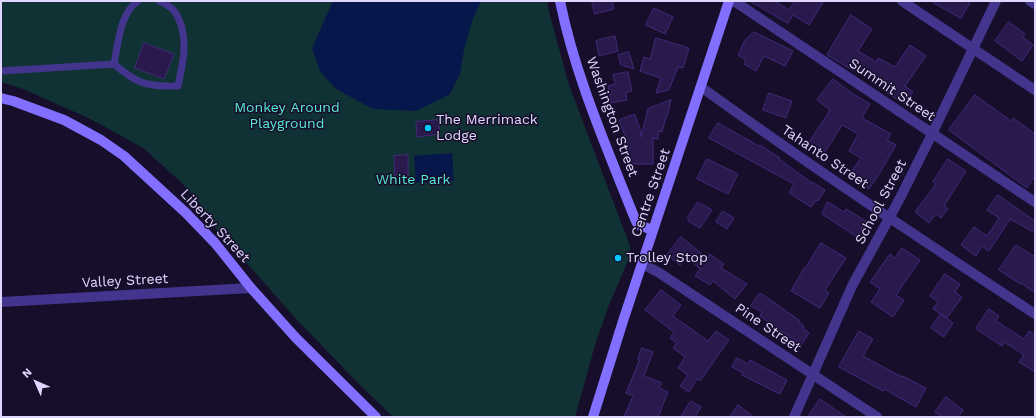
<!DOCTYPE html>
<html>
<head>
<meta charset="utf-8">
<style>
	body { margin:0 }
	#map { position:relative; width:1036px; height:418px; overflow:hidden; background:#160e2a; font-family:"Work Sans",sans-serif }
	canvas { display:block }
	.frame { position:absolute; inset:0; border:2px solid #e0d7ff; pointer-events:none }
	.north { position:absolute; left:16px; top:362px; width:40px; height:40px; -webkit-text-stroke:3px #160e2a; paint-order:stroke; rotate:315deg; font-size:11px; font-weight:700; line-height:16px; text-align:center; color:#e0d7ff }
	.north::after { content:''; display:block; margin:auto; width:14px; height:18px; background:#e0d7ff; clip-path:polygon(50% 0,100% 100%,50% 72%,0 100%) }
</style>
</head>
<body>
<div id="map">
<canvas width="1036" height="418"></canvas>
<div class="frame"></div>
<div class="north">N</div>
</div>
<script>
const ctx = document.querySelector('canvas').getContext('2d');
ctx.lineJoin = 'round';
function fill(path, color) {
  ctx.fillStyle = color;
  ctx.fill(path, 'evenodd');
}
function stroke(path, color, width, dash) {
  ctx.strokeStyle = color;
  ctx.lineWidth = width;
  ctx.lineCap = dash ? 'butt' : 'round';
  ctx.setLineDash(dash || []);
  ctx.stroke(path);
}
function drawText(font, color, halo, rows, align = 'center') {
  ctx.font = font + ' "Work Sans",sans-serif';
  ctx.lineWidth = 3;
  ctx.setLineDash([]);
  ctx.textBaseline = 'middle';
  ctx.strokeStyle = halo;
  ctx.fillStyle = color;
  for (const [text, x, y, turn = 0] of rows) {
    ctx.save();
    ctx.translate(x, y);
    ctx.rotate((+turn || 0) * Math.PI / 180);
    ctx.textAlign = isNaN(turn) ? turn : align;
    if (halo) ctx.strokeText(text, 0, 0);
    ctx.fillText(text, 0, 0);
    ctx.restore();
  }
}
fill(new Path2D(`
	M1,1H547L550,16L569,85L630,246L628,261L609,305L595,345L575,417H393L357,382L297,320L235,250L218,232L201,205L182,183L143,148L109,129L86,117L23,89L1,82Z`), '#113234');
fill(new Path2D(`
	M333,1H481L472,21L464,50L460,74L449,95L416,111L373,109L336,89L320,71L312,48Z
	M452,153L454,181L416,183L414,156Z`), '#06174b');
const building = new Path2D(`
	M592,1H612L614,9L595,14Z
	M750,1H775L789,10L795,1H824L809,25L793,15L788,23Z
	M931,1H971L961,18Z
	M654,8L673,17L665,34L646,25Z
	M851,15L872,29L858,51L876,62L878,58L895,67L910,45L926,56L905,86L913,92L905,104L887,93L892,85L855,68L854,71L827,55Z
	M1009,22L1025,34L1023,37L1033,45L1022,61L995,41Z
	M754,32L793,51L785,66L764,56L756,71L744,64L746,60L738,55L745,40Z
	M615,36L618,51L599,56L596,41Z
	M656,38L689,48L683,68L678,67L669,90L656,93L661,78L640,71L644,57L650,59Z
	M144,43L174,54L164,79L135,68Z
	M629,52L634,69L621,65L618,55Z
	M628,72L632,91L626,93L627,100L611,103L608,86L615,84L613,75Z
	M833,79L853,94L870,104L862,118L891,134L887,140L896,145L876,179L869,189L849,175L861,158L849,151L858,134L842,125L824,154L808,144L830,110L817,100Z
	M769,93L792,101L786,118L763,110Z
	M975,95L1011,121L1013,118L1035,134V176L1027,188L949,130Z
	M671,100L667,117H666L662,132L659,131L658,139L653,138V164H629V147L619,120L631,115H635L640,129L641,137L648,109Z
	M438,120L440,134L417,137L416,122Z
	M718,123L759,146L760,145L780,158L779,159L812,183V182L825,190L818,201L816,200L811,207L789,193L794,184L709,138Z
	M408,155V177L395,178L394,156Z
	M707,159L738,174L728,194L697,179Z
	M948,159L966,171L944,206L948,209L941,218L936,214L929,223L915,212L936,184L933,182Z
	M998,195L1035,221V233L1010,219L989,251L982,246L976,256L961,245L974,227L987,236L999,218L987,210Z
	M698,202L712,210L700,228L688,221V217Z
	M828,202L844,212L846,209L866,221L857,237L822,214Z
	M723,211L734,218L727,229L716,222Z
	M681,237L707,258L710,254L724,264L721,268L747,284L735,299L713,281L710,285L695,276L700,269L687,257L680,265L667,255Z
	M821,243L846,258L825,290L829,293L820,308L791,291L804,268H805Z
	M1016,245L1035,257V293L1021,283L1020,284L999,270Z
	M902,248L920,260L896,295L904,300L893,317L871,302L880,289L870,282L890,254L895,258Z
	M945,274L960,284L955,292L962,297L947,318L933,309L938,302L930,296Z
	M661,290L681,305L673,316L708,341L716,331L729,340L700,381L697,379L689,392L680,386L688,375L678,368L685,357L673,348L677,343L670,338L674,332L645,310Z
	M759,294H762L799,320V322L804,326L803,328L809,333L801,345L760,316L762,312L751,306Z
	M989,309L999,316L996,321L1024,339L1029,331L1035,335V372L1019,362L1024,355L1004,342L1002,346L976,329Z
	M941,314L953,323L944,337L931,328Z
	M859,331L873,339L863,356L902,377L903,376L926,388L916,407L884,389L883,391L839,367Z
	M642,348L653,352L644,376L662,383L659,388L668,392L658,417H624L633,396L626,393L640,359H638Z
	M737,358L748,364L750,360L787,380L780,394L742,375L743,373L732,367Z
	M946,397L963,410L958,417H942L935,412Z
	M820,399L846,417H808Z
	M691,401L701,407L695,417H681Z
	M738,405L754,417H730Z`);
fill(building, '#29194c');
stroke(building, '#42297a', 1);
stroke(new Path2D(`
	M114,64C118,44 120,13 138,1
	M1,71L114,64C137,84 147,87 178,86C182,65 187,49 182,28C180,22 178,15 174,11C170,6 164,3 159,1`), '#43358d', 7);
stroke(new Path2D(`
	M734,1L1035,202
	M902,1L1035,90
	M1030,1L1035,4
	M701,87C810,166 922,240 1035,314
	M642,264L658,272L877,417
	M1,302L251,288
	M794,417L852,286L899,200L932,134L996,1`), '#43358d', 10);
stroke(new Path2D(`
	M560,1C575,76 607,148 635,219L638,225L653,230
	M1,98L13,101L64,120L101,140L124,156L186,213L215,243L251,288L296,338L376,417
	M593,417L623,321L729,1`), '#826eff', 10);
for (const [x, y, r, color] of [
	[428,128,4,"#03c9ff"],
	[618,258,4,"#03c9ff"]
]) {
  const dot = new Path2D();
  dot.arc(x, y, r, 0, 2 * Math.PI);
  ctx.fillStyle = color;
  ctx.fill(dot);
  stroke(dot, '#160e2a', 1.5);
}
drawText('14px', '#e0d7ff', '#160e2a', [
	["Summit Street",892,90,34],
	["Washington Street",612,117,70],
	["Tahanto Street",825,157,34],
	["Centre Street",651,193,-71],
	["School Street",881,202,-62],
	["Liberty Street",215,226,47],
	["Valley Street",125,281,-3],
	["Pine Street",768,328,34]
]);
drawText('14px', '#58ead6', '#160e2a', [
	["Monkey Around",287,108],
	["Playground",287,124],
	["White Park",413,180]
]);
drawText('14px', '#e0d7ff', '#160e2a', [
	["The Merrimack",436,120],
	["Lodge",436,136],
	["Trolley Stop",626,258]
], 'left');
</script>
</body>
</html>
